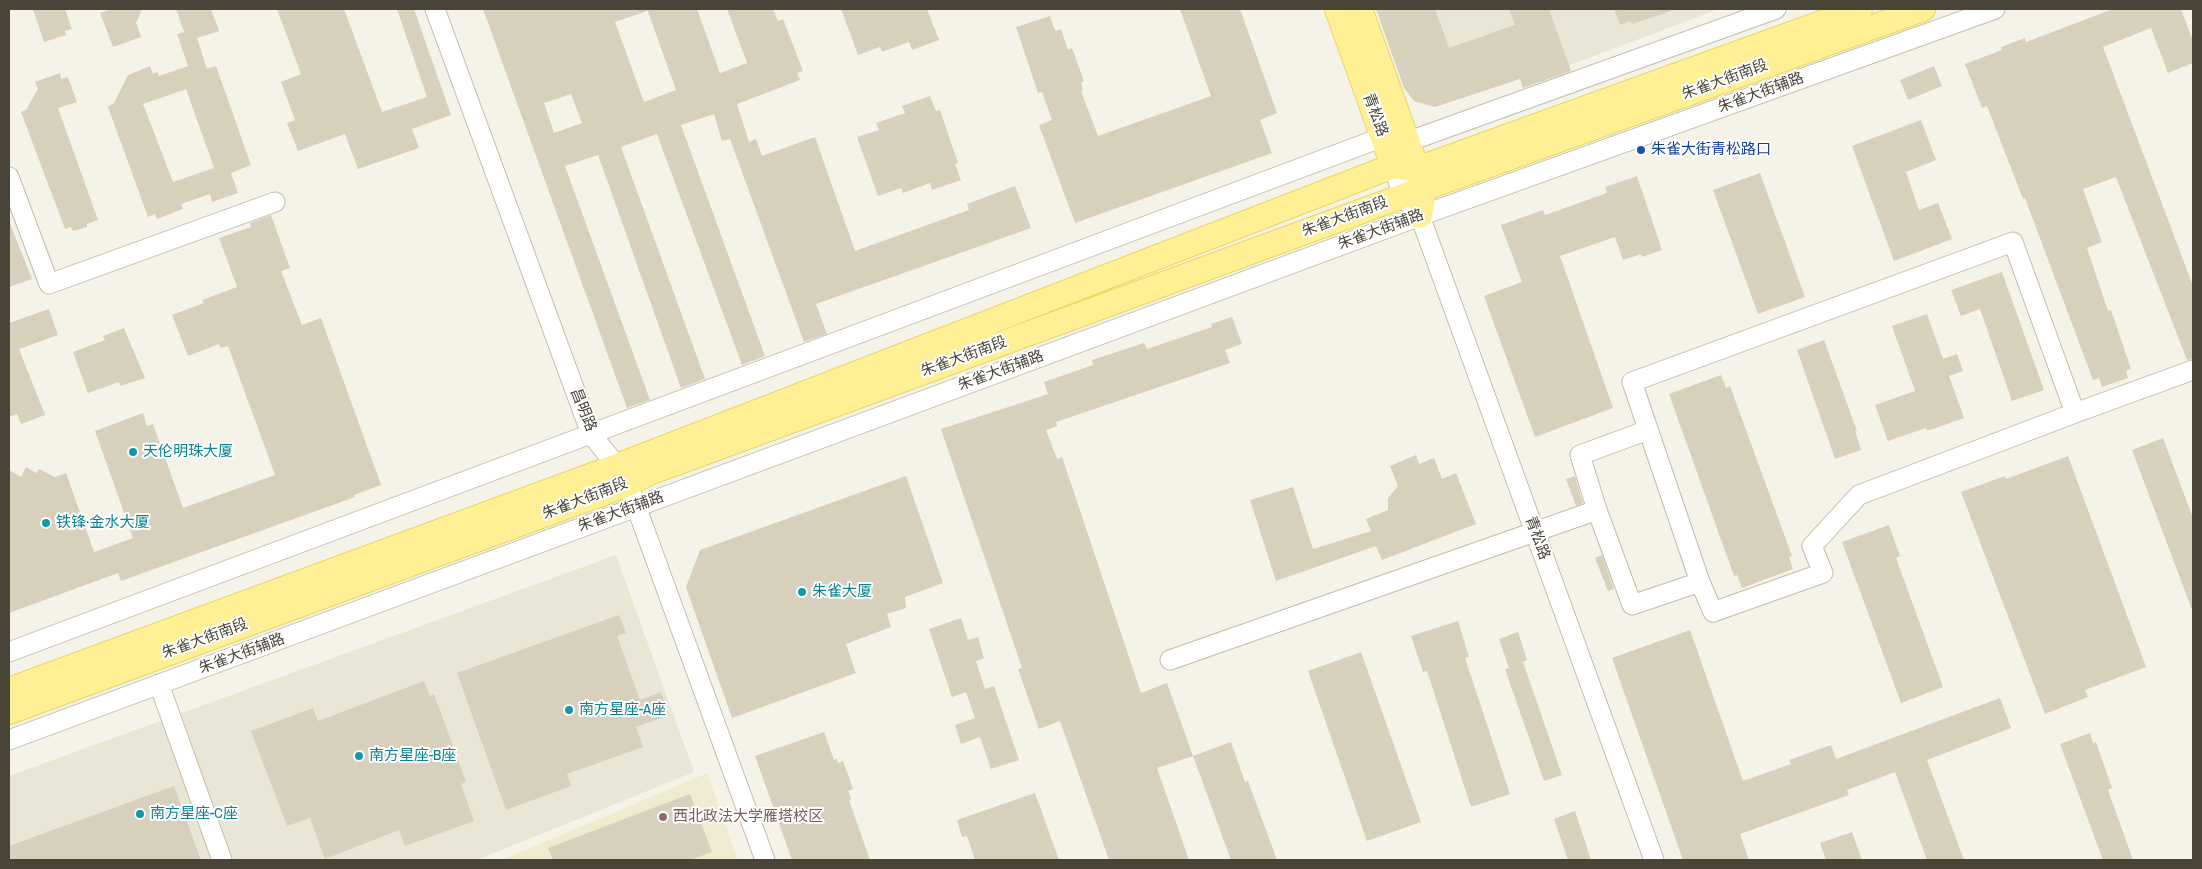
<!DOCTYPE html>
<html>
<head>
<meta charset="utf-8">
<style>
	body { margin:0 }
	#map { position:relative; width:2202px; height:869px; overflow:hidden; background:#f5f3e8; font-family:"Archivo Narrow",sans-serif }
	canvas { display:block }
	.frame { position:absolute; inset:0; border:10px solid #494436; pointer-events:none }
</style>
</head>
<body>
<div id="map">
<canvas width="2202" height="869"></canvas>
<div class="frame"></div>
</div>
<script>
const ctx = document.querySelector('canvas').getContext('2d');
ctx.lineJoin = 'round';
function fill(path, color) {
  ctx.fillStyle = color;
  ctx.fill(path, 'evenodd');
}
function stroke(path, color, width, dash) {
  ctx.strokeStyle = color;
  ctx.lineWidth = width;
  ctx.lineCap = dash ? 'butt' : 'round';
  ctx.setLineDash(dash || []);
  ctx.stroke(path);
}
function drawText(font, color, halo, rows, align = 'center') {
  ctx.font = font + ' "Archivo Narrow","Noto Sans SC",sans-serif';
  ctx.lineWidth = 4;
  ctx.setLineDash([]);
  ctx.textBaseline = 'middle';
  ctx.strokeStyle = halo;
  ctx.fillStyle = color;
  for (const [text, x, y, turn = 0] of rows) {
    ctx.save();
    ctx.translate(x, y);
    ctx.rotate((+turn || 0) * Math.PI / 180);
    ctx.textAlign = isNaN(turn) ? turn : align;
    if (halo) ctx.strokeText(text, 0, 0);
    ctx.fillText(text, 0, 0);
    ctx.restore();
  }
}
fill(new Path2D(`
	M1399,9H1719L1527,81L1520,60L1430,97Z
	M616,555L694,772L477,860H9V776Z`), '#e9e6d5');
fill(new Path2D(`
	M707,773L738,860H502Z`), '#efebd1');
fill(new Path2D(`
	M33,9H65L72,29L65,31L66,35L44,42Z
	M112,9H142L136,23L141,37L113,47L100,13Z
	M176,9H211L219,31L197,38L207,69L216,66L251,165L231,173L238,193L212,202L210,194L181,204L183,209L157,219L155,214L148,217L108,107L114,103L128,75L150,66L153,74L157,72L159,76L188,66L177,34L184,32ZM186,89L214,168L173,182L143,104Z
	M277,9H344L382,112L427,97L397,9H414L451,115L412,129L419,148L358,169L345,134L298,151L287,123L295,120L281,82L301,74Z
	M483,9H647V11L615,22L644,102L676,90L647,9H697L720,73L747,63L727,9H773L778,21L783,19L803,71L797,73L800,80L737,104L749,142L756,139L762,156L815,137L855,251L969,210L967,204L1015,186L1031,228L816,304L827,334L804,342L730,139L722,141L714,114L681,125L765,356L742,365L657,134L621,147L705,379L681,388L598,155L565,166L650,400L627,408ZM571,94L582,123L554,133L544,103Z
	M841,9H927L939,40L912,50L909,42L882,52L880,47L858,55Z
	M1180,9H1240L1277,113L1260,120L1272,153L1075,223L1039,125L1052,120L1042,92L1038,93L1016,27L1050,16L1055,31L1061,29L1068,50L1072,48L1084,81L1081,83L1083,91H1081L1098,136L1211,96Z
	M1376,9H1435L1449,48L1515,25L1509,9H1549L1571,71L1523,88L1520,79L1435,107L1424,104L1414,101L1404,88Z
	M1614,9H1671V11L1632,24L1631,21L1620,25Z
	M2113,9H2181L2193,41V63L2168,73L2151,28L2103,47L2193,286V359L2187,360L2116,177L2083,189L2102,242L2087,248L2108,311L2111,310L2131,369L2126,371L2128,378L2102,387L2099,378L2093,380L2025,198L2023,199L1987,106L1982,108L1965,64L2002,50L2001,47L2025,38L2026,42Z
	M1934,66L1942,86L1908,100L1900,80Z
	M60,73L61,79L68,77L77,102L58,108L98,220L87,224V227L73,231L71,227L65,229L21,112L26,110L38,89L35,82Z
	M930,96L936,111L940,110L958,163L955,164L961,180L932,190L930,183L903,193L901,188L878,196L857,137L879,130L876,123L905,113L902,106Z
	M1921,120L1936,160L1906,172L1919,210L1938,203L1952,239L1894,261L1852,146Z
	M1760,173L1805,297L1758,314L1713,190Z
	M1637,176L1662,250L1642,257L1641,254L1623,260L1615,237L1560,256L1613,408L1535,437L1484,296L1522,282L1501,225L1543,210L1545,215L1607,193L1605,187Z
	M271,215L290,268L281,271L302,325L321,318L381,485L354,495L355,497L121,581L118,573L9,613V470L21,477L26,467L36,473L39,469L55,477L66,473L94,552L133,538L95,431L143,413L147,426L153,424L183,508L275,475L228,346L220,348L219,344L188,356L172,315L204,303L202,300L237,287L219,238L251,227L250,223Z
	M9,221L32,279L9,287Z
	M2002,272L2044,390L2012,401L1980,309L1961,316L1951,290Z
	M49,309L58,335L19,349L45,415L21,424L17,414L9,417V323Z
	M1927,314L1943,359L1957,354L1963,371L1949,376L1964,418L1927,431L1926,428L1888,441L1875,405L1915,391L1892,326Z
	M1232,317L1242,344L1225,350L1230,363L1056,422L1057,426L1046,430L1057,459L1062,457L1141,693L1167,683L1193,756L1157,768L1189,860H1109L1060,721L1039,729L1018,669L1022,668L941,429L1048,394L1044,382L1093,365L1092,360L1144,343L1147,349L1212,327L1211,324Z
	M124,328L145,378L120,386L119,382L88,393L73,352L105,340L103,336Z
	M1824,340L1857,431H1855L1861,450L1835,459L1797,350Z
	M1721,375L1726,388L1730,386L1792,556L1789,557L1793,569L1742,588L1737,575L1734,576L1669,394Z
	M2163,438L2193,518L2192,610L2132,450Z
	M1416,455L1419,464L1434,458L1442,479L1456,473L1476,524L1382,560L1376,546L1276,581L1250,500L1293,487L1313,549L1371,531L1366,519L1388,510V498L1398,486L1390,466Z
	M2068,456L2146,667L2085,690L2088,697L2045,714L1961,492L2005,476L2006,479Z
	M906,476L943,583L905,597L906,608L887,614L891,627L846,644L856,673L732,718L686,587L700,550Z
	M1575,476L1583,503L1576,506L1566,479Z
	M1889,525L1900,556L1896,558L1943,687L1901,703L1842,542Z
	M1602,555L1614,589L1608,591L1595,558Z
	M619,615L626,633L617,636L640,700L661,692L669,715L636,727L643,747L567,774L571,786L506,810L457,673Z
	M961,618L968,640L978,637L984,658L976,661L985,689L994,686L1019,760L991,769L980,737L961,744L955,725L975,718L966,692L952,697L929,629Z
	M1458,621L1469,657L1465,658L1510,794L1471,807L1427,671L1423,672L1411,636Z
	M1690,630L1743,781L1791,764L1789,760L1831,745L1836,759L2000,698L2011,728L1927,760L1964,860H1927L1895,772L1847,790L1849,795L1740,834L1749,860H1683L1612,658Z
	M1518,632L1527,660L1523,662L1562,775L1544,781L1505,669L1509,668L1499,639Z
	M1361,652L1421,822L1367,841L1308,671Z
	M424,681L430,696L434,694L466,782L461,784L474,821L405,846L399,830L325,859L310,818L287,826L251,731L313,708L318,721Z
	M824,732L834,760L837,759L838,763L843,761L853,789L848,791L851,799L849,800L870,860H792L755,756Z
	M2090,733L2093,743L2096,742L2112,788L2108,790L2133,860H2103L2060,744Z
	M1231,742L1245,782L1248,781L1277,860H1231L1193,756Z
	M174,786L201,860H9V846Z
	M1035,793L1059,860H975L967,836L962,837L957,820Z
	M690,794L712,852L690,860H553L548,848Z
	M1575,811L1591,860H1568L1554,819Z
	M1852,832L1862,860H1826L1820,843Z`), '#d7d0bc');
const minor = new Path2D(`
	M435,9L591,434L617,466L628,484L765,860
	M1393,166L1403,196L1420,216L1654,860
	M9,177L49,284L275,202
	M2075,413L2193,370
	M1597,510L1580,455L1648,430
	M9,652L1383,137L1407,142L1776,9
	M1170,660L1597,510L1632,605L1700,582L1632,382L2013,242L2075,413L1859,495L1812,546L1823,573L1713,612L1700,582
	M159,684L222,860
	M9,740L1420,216L1995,9`);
const major = new Path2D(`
	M1337,9L1393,166
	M1360,9L1424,188L1420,216
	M9,690L617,466L1393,166L1417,169L1860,9
	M9,712L628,484L649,473L1403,196L1923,9`);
stroke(minor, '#c1bca9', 21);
stroke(major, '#ebd55f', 26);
stroke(minor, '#fff', 19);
stroke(major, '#fff096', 24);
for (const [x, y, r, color] of [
	[1641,150,5,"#1a4fb4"],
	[133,452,5,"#0f9aa8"],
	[46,523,5,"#0f9aa8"],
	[802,592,5,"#0f9aa8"],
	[569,710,5,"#0f9aa8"],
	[359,756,5,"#0f9aa8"],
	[140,814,5,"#0f9aa8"],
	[663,817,5,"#8d6e63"]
]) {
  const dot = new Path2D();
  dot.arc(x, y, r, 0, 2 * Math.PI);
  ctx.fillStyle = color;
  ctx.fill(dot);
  stroke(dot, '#fff', 2);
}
drawText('15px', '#494436', '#fff', [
	["朱雀大街南段",1725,80,-20],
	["朱雀大街辅路",1761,93,-20],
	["青松路",1375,115,70],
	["朱雀大街南段",1345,217,-20],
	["朱雀大街辅路",1381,230,-20],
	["朱雀大街南段",964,357,-20],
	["朱雀大街辅路",1001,371,-20],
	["昌明路",583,410,68],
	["朱雀大街南段",585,499,-21],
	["朱雀大街辅路",621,512,-20],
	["青松路",1537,538,70],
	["朱雀大街南段",205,639,-20],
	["朱雀大街辅路",242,654,-20]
]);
drawText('15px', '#164399', '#fff', [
	["朱雀大街青松路口",1651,150]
], 'left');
drawText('15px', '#0d838f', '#fff', [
	["天伦明珠大厦",143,452],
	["铁锋·金水大厦",56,523],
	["朱雀大厦",812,592],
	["南方星座-A座",579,710],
	["南方星座-B座",369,756],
	["南方星座-C座",150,814]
], 'left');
drawText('15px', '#785e54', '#fff', [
	["西北政法大学雁塔校区",673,817]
], 'left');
</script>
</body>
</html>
